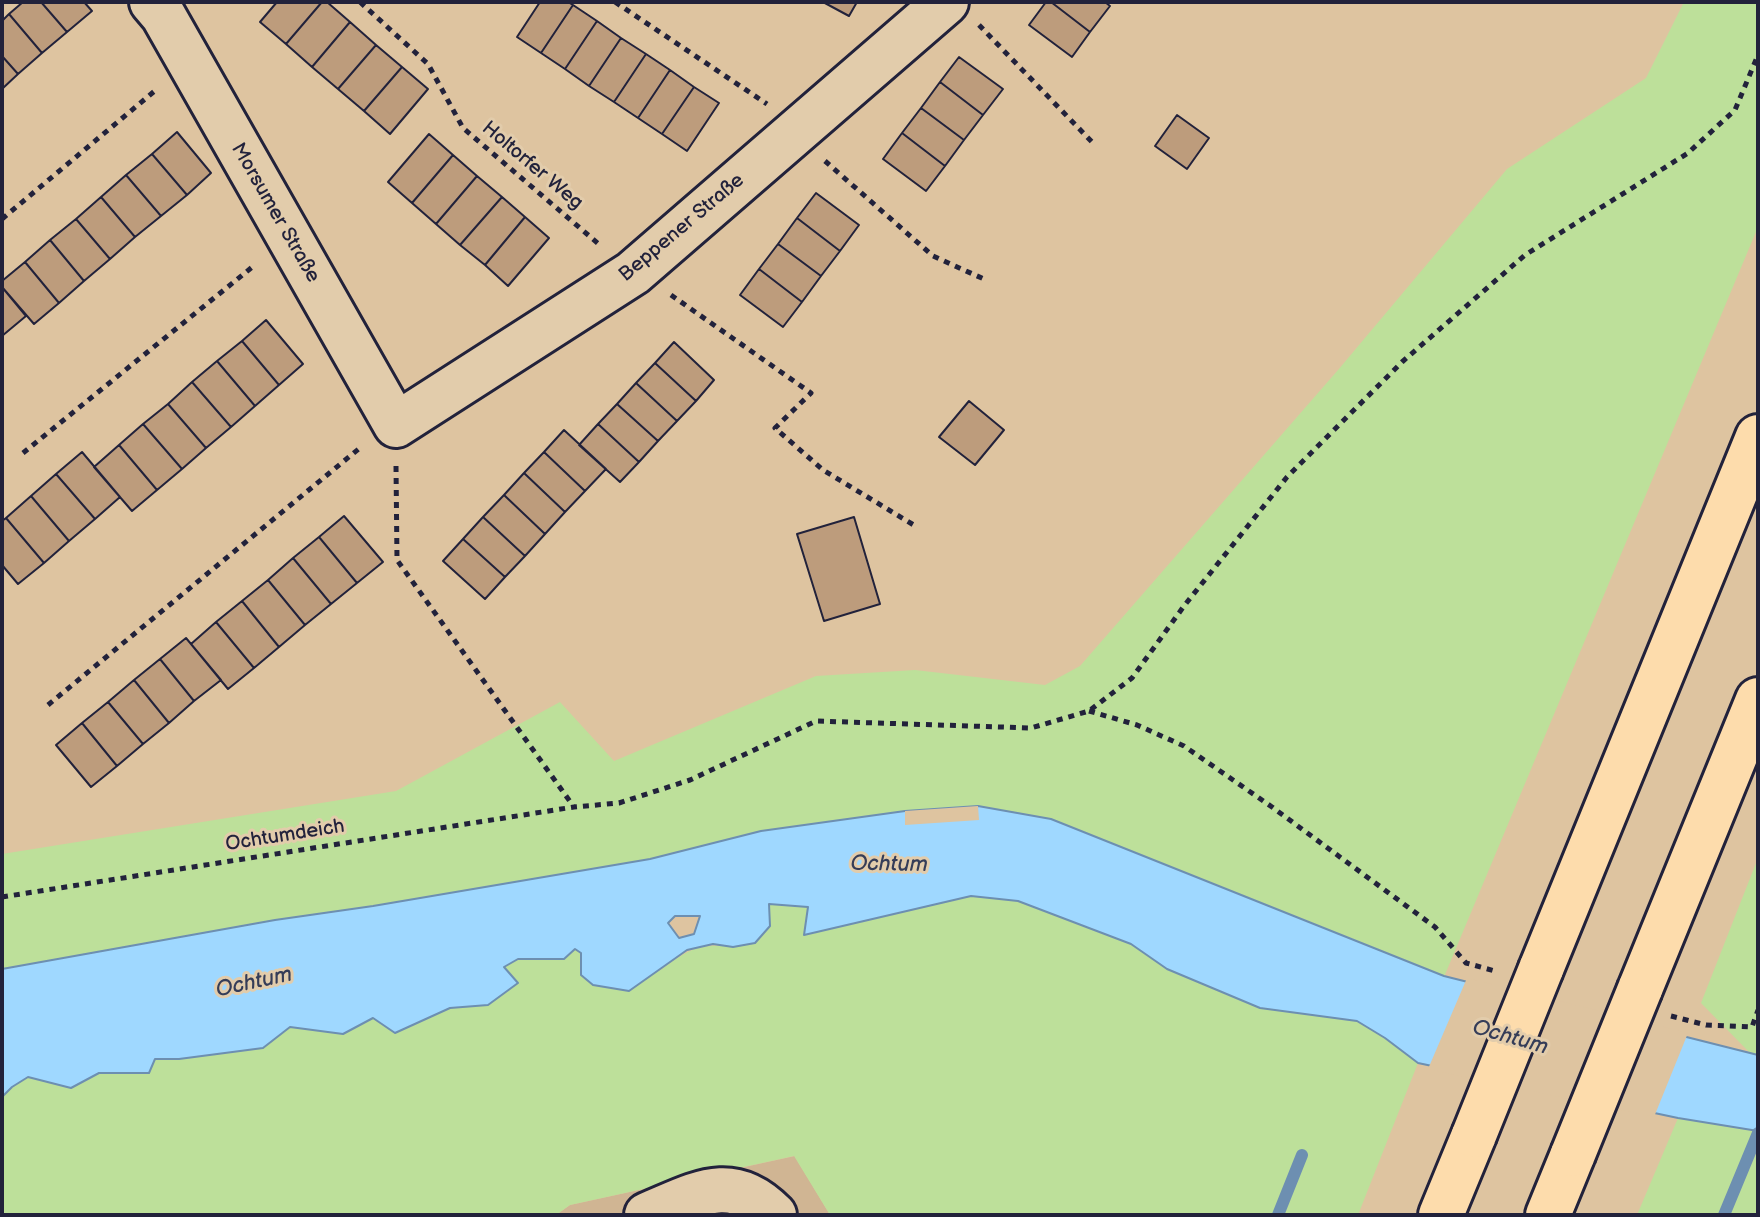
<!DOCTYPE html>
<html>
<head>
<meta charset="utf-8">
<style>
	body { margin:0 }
	#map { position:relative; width:1760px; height:1217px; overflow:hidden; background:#dec4a0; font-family:"Balsamiq Sans",sans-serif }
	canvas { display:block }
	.frame { position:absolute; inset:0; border:4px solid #22223b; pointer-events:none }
</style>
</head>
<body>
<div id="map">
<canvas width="1760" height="1217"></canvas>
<div class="frame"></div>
</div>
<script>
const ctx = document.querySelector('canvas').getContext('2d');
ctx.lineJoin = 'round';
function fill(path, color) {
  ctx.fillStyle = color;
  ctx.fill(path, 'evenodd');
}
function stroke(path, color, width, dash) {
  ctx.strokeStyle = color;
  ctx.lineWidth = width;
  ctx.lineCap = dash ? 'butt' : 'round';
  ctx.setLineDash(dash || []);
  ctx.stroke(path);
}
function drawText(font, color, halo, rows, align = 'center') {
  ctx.font = font + ' "Balsamiq Sans",sans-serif';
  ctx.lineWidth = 6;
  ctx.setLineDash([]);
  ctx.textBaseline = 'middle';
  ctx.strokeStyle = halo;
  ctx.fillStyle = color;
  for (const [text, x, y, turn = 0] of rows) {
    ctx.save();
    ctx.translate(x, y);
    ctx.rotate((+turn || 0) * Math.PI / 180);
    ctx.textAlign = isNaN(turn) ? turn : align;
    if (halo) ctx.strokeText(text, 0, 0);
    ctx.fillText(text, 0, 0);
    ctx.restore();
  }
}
fill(new Path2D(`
	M795,1156L830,1215H556L570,1205Z`), '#d0b593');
fill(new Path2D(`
	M1684,2H1758V227L1444,977L1157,861L905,811L761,831L650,859L373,906L275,920L2,969V854L396,791L560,702L614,761L816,676L915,670L1045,685L1080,666L1338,370L1507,169L1646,78Z
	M1758,858V1055L1749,1052L1701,1003Z
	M971,896L1018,901L1131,944L1167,969L1260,1008L1357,1021L1385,1038L1418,1063L1358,1215H830L794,1156L570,1205L556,1215H2V1097L12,1087L28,1077L71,1088L99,1073H149L155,1059H179L262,1048L290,1027L342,1034L373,1018L395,1033L450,1008L488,1005L513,976L503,967L518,959H564L575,949L581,953L659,971C686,951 698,942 733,947L769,904L808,907L804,934Z
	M1678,1118L1754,1131L1718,1215H1637Z
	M1758,1149V1215H1729Z`), '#bde09a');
const water = new Path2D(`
	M978,806L1051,819L1444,976L1758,1055V1131L1678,1118L1418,1063L1385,1038L1357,1021L1260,1008L1167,969L1131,944L1018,901L971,896L804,935L808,907L769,904L770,926L755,943L733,947L713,944L687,950L629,991L593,985L581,975V953L575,949L564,959H518L504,967L518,983L488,1005L450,1008L395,1033L373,1018L343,1034L290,1027L263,1048L179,1059H155L149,1073H99L71,1088L28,1077L12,1087L2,1097V969L275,920L373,906L650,859L761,831L905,811ZM675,916H700L694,934L679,938L668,923Z`);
fill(water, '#9fd8ff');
stroke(water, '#6d8fb1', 2);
fill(new Path2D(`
	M978,806L979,820L905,825V811Z
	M1467,978L1688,1033L1654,1117L1428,1069Z`), '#dec4a0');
stroke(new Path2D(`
	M1278,1215L1302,1155
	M1724,1215L1758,1133`), '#6d8fb1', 12);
const building = new Path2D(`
	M23,2H41L67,32L42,53L9,14Z
	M41,2H84L92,11L67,32Z
	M277,2H322L286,44L260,22Z
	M322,2H327L350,22L312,67L286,44Z
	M540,2H568L573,5L541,53L517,37Z
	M823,2H857L849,16Z
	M1046,2H1051L1090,32L1072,57L1029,25Z
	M1051,2H1105L1110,6L1090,32Z
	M573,5L597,21L565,69L541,53Z
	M9,14L42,53L18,74L2,56V21Z
	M597,21L621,38L589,86L565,69Z
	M350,22L376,45L338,89L312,67Z
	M621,38L646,54L614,102L589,86Z
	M376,45L402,67L364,111L338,89Z
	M646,54L670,70L638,118L614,102Z
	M2,56L18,74L2,89Z
	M959,57L1003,89L983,115L940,82Z
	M402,67L428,89L390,134L364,111Z
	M670,70L694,87L662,134L638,118Z
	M940,82L983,115L964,140L921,108Z
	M694,87L719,103L687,151L662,134Z
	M921,108L964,140L945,166L902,133Z
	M1177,115L1209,138L1187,169L1155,146Z
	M177,132L211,173L187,195L152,154Z
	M902,133L945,166L926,191L883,159Z
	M429,134L453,155L412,203L388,182Z
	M152,154L187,195L161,216L126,175Z
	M453,155L477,176L436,224L412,203Z
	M126,175L161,216L135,237L101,197Z
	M477,176L502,197L460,245L436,224Z
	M816,193L859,225L840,251L797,218Z
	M101,197L135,237L110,259L76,219Z
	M502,197L525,217L485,265L460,245Z
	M525,217L549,238L508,286L485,265Z
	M797,218L840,251L821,276L778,244Z
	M76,219L110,259L84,281L50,240Z
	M50,240L84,281L59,303L25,262Z
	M778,244L821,276L802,302L759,269Z
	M25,262L59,303L34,324L2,287V281Z
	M759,269L802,302L783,327L740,295Z
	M2,287L26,316L2,336Z
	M266,320L303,364L279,385L242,341Z
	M242,341L279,385L255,406L217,361Z
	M674,342L714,380L696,401L655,363Z
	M217,361L255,406L231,427L192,382Z
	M655,363L696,401L677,421L636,383Z
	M192,382L231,427L206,448L168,404Z
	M636,383L677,421L658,441L617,404Z
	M969,401L1004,430L975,465L939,437Z
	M168,404L206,448L182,469L143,424Z
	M617,404L658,441L639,462L598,424Z
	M143,424L182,469L157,490L119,445Z
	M598,424L639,462L620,482L579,445Z
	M564,430L606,469L585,491L544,452Z
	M119,445L157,490L132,511L94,467Z
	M82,452L120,497L95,519L56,474Z
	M544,452L585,491L565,512L524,473Z
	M524,473L565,512L545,534L504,495Z
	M56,474L95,519L69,541L31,496Z
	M504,495L545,534L525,556L483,517Z
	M31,496L69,541L44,563L6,518Z
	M344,516L383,562L357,583L319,537Z
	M483,517L525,556L505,577L463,539Z
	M854,517L880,604L824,621L797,534Z
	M6,518L44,563L18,584L2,565V521Z
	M319,537L357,583L331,604L293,558Z
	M463,539L505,577L485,599L443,561Z
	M293,558L331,604L305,625L268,580Z
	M268,580L305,625L279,647L242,601Z
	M242,601L279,647L254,668L216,622Z
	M216,622L254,668L228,689L191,644Z
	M186,638L221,680L194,701L160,659Z
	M160,659L194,701L169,723L134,680Z
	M134,680L169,723L143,744L108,702Z
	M108,702L143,744L117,766L82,723Z
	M82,723L117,766L91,787L56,745Z`);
fill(building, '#bd9c7c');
stroke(building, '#22223b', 2);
const minor = new Path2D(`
	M152,2L163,15L396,425L633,273L946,2
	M647,1215C696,1195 731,1171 774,1215`);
const highway = new Path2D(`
	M1541,969L1758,437
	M1640,989L1758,700
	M1441,1215L1474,1135
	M1548,1215L1573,1154`);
stroke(minor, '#22223b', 50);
stroke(highway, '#22223b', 50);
stroke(new Path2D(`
	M360,2L428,64L463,128L601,246
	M615,2L767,104
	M979,25L1092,142
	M825,161L933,256L986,280
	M2,219L157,89
	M671,295L811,393L775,428L823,470L917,527
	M23,453L256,264
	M396,466L397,560L574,807
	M48,705L361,447
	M1089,711L1137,725L1184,746L1272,807L1435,927L1466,963L1495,971
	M2,897L574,807L619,803L690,780L816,721L1031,728L1089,711L1132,678L1184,606L1287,477L1402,362L1525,255L1688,153L1735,110L1758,55
	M1671,1016L1706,1025L1752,1027L1758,1010`), '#22223b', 5, [6, 6]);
stroke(minor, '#e2ccab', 44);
stroke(highway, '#fddcac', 44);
const highwayBridge = new Path2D(`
	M1474,1135L1541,969
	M1573,1154L1640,989`);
stroke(highwayBridge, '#22223b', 50, []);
stroke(highwayBridge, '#fddcac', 44);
drawText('20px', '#22223b', '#e2ccab', [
	["Holtorfer Weg",532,166,40],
	["Morsumer Straße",275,213,60],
	["Beppener Straße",682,228,-40],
	["Ochtumdeich",285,836,-9]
]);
drawText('italic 22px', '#353d58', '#e2ccab', [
	["Ochtum",889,865,1],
	["Ochtum",254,983,-12],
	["Ochtum",1510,1038,16]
]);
</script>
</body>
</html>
